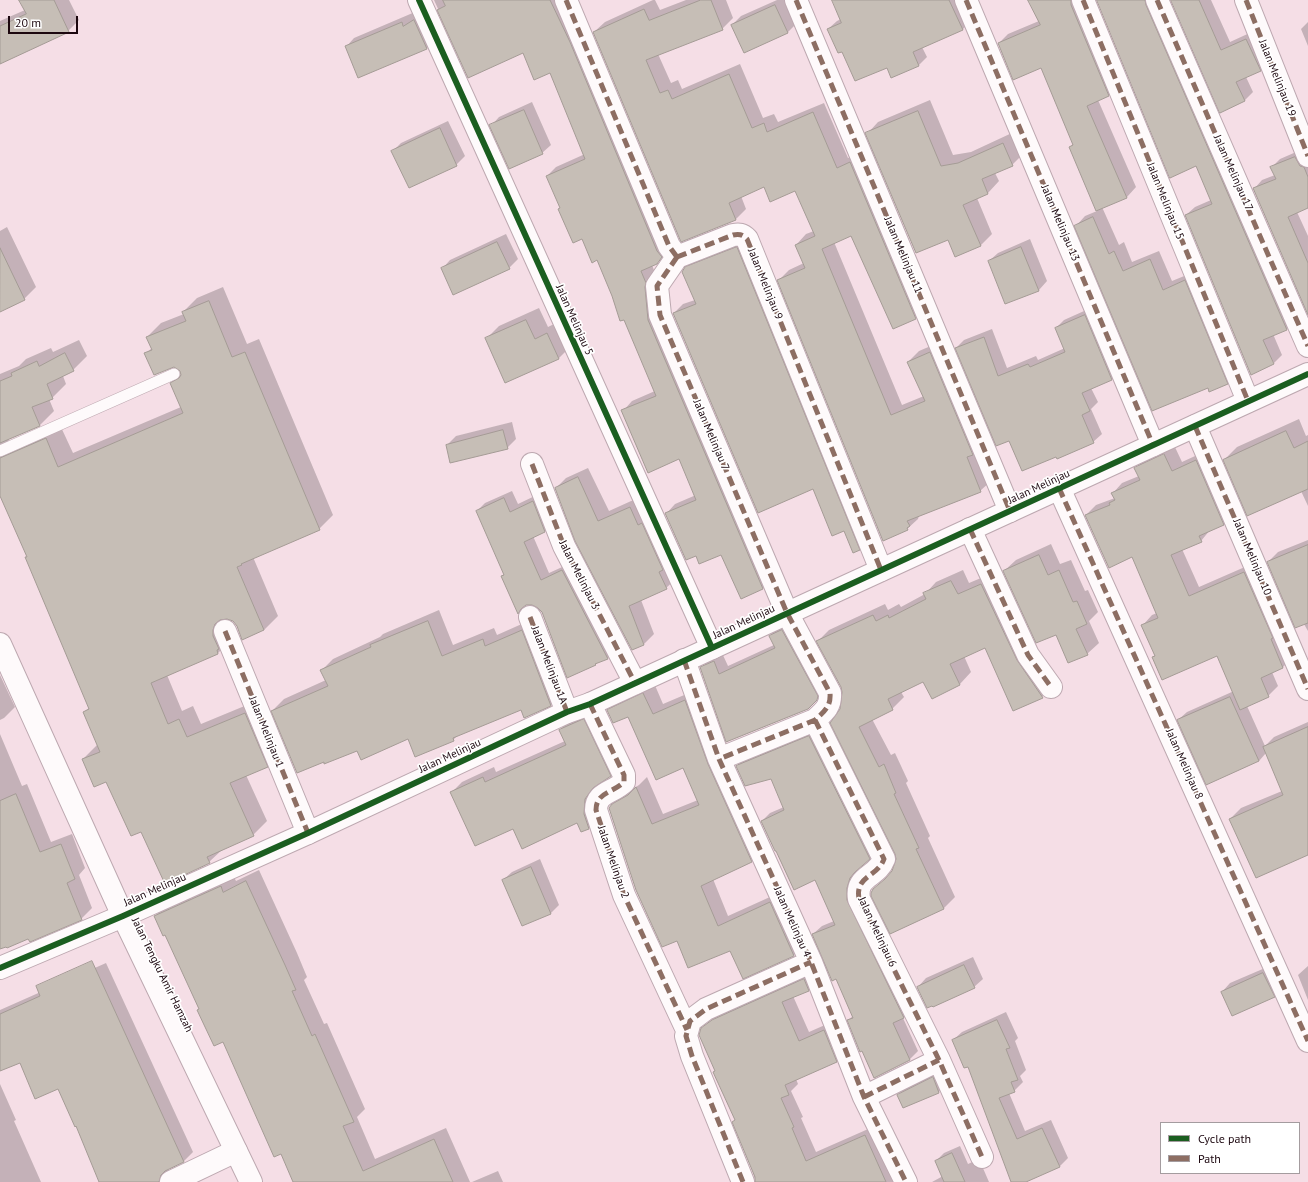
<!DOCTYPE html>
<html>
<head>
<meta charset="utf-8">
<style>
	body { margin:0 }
	#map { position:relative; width:1308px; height:1182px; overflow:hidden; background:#f5dee6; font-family:"PT Sans",sans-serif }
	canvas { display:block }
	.legend { position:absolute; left:1160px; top:1122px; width:140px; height:52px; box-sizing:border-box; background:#fff; border:1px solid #a49c9f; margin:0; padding:5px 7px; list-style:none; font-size:12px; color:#1c070f }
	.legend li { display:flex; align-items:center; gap:8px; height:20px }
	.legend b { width:20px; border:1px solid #a49c9f }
	.scale { position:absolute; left:8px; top:16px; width:70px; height:18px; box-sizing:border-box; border:2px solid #1c070f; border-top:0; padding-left:5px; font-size:12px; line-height:14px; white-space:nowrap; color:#1c070f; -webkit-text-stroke:3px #fff; paint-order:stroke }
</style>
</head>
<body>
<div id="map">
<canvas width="1308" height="1182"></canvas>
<ul class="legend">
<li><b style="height:5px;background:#1b5e20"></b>Cycle path</li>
<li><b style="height:5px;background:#8d6e63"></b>Path</li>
</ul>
<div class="scale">20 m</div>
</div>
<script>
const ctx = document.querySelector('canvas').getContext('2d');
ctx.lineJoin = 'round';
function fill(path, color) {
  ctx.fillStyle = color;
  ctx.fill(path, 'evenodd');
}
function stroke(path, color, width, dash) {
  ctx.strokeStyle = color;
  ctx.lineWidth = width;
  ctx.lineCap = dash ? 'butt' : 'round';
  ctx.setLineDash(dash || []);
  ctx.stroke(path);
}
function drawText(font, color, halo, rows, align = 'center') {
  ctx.font = font + ' "PT Sans",sans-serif';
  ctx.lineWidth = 3.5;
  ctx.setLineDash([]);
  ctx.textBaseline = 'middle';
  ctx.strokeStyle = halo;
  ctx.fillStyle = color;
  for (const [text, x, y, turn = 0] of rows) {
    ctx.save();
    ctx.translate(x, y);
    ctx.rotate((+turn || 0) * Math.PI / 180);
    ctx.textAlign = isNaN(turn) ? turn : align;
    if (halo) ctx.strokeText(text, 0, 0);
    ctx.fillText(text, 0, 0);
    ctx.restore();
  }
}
fill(new Path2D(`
	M20,0H69L79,20L68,31L0,63V21L25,10Z
	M434,0H564L667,253L657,263L652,265L772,578L762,588L722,553L696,554L666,514L675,504L696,495L679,458L623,411L632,401L655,391L598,259L561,207L547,176L556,167L585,154L550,72L523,52L469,77Z
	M653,0H655L660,10L686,0H726L733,18L722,29L658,54L671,83L678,80L682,89L740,64L763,118L774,114L778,122L824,103L848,158L861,152L926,308L916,318L852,235L834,242L902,405L924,396L908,362L919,351L940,342L991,481L980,491L919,516L918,519L907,529L778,281L789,270L804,263L796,245L806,234L814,231L796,190L764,186L741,196L746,209L736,219L682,241L594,32L605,22Z
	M777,0H785L796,24L787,33L732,25L741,16Z
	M838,0H961L970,22L962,30L922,47L927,57L919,65L892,77L887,66L842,50L828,29L837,21L841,19Z
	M1029,0H1075L1118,86L1108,95L1098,100L1136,187L1127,197L1102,207L1119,245L1124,242L1132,262L1159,251L1172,281L1194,272L1236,374L1227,383L1208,387L1076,226L1085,216L1097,211L1070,147L1073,144L1041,67L999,43L1008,34L1039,21Z
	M1107,0H1155L1295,320L1287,329L1273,334L1282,355L1274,363L1186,215L1195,207L1211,200L1196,165Z
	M1172,0H1211L1230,42L1254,31L1269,62L1260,71L1246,77L1253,92L1244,101Z
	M422,9L435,39L427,48L358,77L346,47L354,38Z
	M1308,22V46L1301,29Z
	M930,100L953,155L971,152L1014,132L1024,153L1012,165L995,173L999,181L988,193L977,198L992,234L981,245L956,256L948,238L867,134L878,122Z
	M532,102L551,145L542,153L491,126L499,117Z
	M448,121L465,156L456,165L409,187L393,151L401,143Z
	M1303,149L1308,157V207L1297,212L1308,236V312L1254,189L1262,180L1275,175L1272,167L1280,159Z
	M7,227L36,287L24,299L0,306V231Z
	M506,234L518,259L509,268L442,269L450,260Z
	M746,239L868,540L859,549L813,488L674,313L683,304L695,300L686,268L696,258Z
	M1030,239L1047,281L1039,290L1006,303L989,261L998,253Z
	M223,287L247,344L259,339L333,515L319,529L253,557L278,616L264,630L243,638L237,626L234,621L227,617L232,639L218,653L167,675L182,711L193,706L201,724L259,700L281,753L267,767L246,775L267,821L253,835L224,848L209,862L142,830L107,781L83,759L98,744L84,712L90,707L0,491V374L19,366L26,359L51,348L53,352L79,340L87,356L73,370L63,376L66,384L52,398L49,399L54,411L40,425L8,439L10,443L60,425L73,453L181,407L171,384L182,373L181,370L146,353L152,348L147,337L161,323L184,314L183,312L197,298Z
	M1093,307L1120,371L1111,379L1091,388L1098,402L1091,409L1102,434L1093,442L1010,440L956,348L964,340L992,329L1007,368L1036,356L1038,360L1065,348L1056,328L1064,320Z
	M539,308L548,327L560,321L572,345L559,358L505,382L486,339L499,326Z
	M1299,419L1306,436L1308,435V506L1301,491L1224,460L1237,447Z
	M512,422L516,439L507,448L447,445L456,436Z
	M1174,445L1182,462L1206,451L1233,515L1224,525L1210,530L1201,541L1182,549L1199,587L1254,563L1293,657L1283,667L1272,672L1278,686L1268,696L1247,706L1265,746L1274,737L1308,722V855L1307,854L1230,819L1241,808L1282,791L1266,753L1259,761L1178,720L1187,712L1234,691L1218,655L1153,658L1155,655L1143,625L1152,615L1157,613L1133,556L1086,515L1096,505L1115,498L1113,493L1122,483L1139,476L1136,468L1146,458Z
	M588,468L609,511L640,497L677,578L666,588L641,600L654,634L644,644L556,488L566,478Z
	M512,491L518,504L541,493L553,523L544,531L533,536L549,573L571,563L616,650L608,658L599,661L595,665L539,607L532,604H526L518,612L502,576L505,573L477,511L485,503Z
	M1308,540V631L1268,562L1278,552Z
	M1051,544L1060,564L1071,560L1085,591L1088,590L1098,612L1089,621L1099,643L1087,654L1056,634L1004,571L1016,560Z
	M963,570L969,583L993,573L1054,686L1042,697L985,646L964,656L971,672L960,684L932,698L924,680L901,692L904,697L892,709L872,719L891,755L895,753L908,781L906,783L930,836L928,838L955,897L944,908L874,890L893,872L898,859L841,709L843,692L842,687L818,641L829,630L885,604L888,610L899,604L901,607L925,594L936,582Z
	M439,610L453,645L494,628L497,635L533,619L562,693L551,705L521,709L458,735L453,740L408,738L358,749L272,711L284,699L326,680L322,670L333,659L380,637L383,634Z
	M791,622L825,690L808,708L701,668L710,659L722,653L728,666L774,645L770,636L778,627Z
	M0,675L15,707L4,718L0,720Z
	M654,683L663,704L696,690L762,850L751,861L713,879L728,916L781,892L804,944L794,955L743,978L731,950L677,939L611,806L622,795L639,785L647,777L663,814L698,800L683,767L628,716L608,710L619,700Z
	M594,710L621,765L610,776L597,783L594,798L599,817L588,828L577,822L513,828L451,793L462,782L494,767L496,772L565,741L560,730L570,719Z
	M818,728L878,849L858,869L855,879L912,1009L903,1018L918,1051L909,1060L848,1020L853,1016L837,978L813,934L822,926L834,921L815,879L762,821L770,813L784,807L772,778L737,766L745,757Z
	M0,734L22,786L27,784L51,842L72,834L85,868L79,875L92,908L81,919L0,948Z
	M540,859L559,905L551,913L523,925L503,880L512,872Z
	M259,870L297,953L307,977L304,980L324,1024L327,1023L365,1109L357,1117L375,1159L446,1128L470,1182H294L281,1152L223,1040L155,916L167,904L233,875L236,881Z
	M973,957L983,979L974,987H918L926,978Z
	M106,963L193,1152L184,1161L168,1168V1176L162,1182H124L77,1125L59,1088L20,1062L0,1070V1010Z
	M1272,965L1283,988L1274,997L1222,992L1230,983Z
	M1308,966V1000L1298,975Z
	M814,970L818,980L808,990L793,996L809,1032L834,1021L846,1052L836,1062L796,1079L798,1084L791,1091L803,1117L801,1118L816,1152L875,1126L900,1182H756L736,1120L716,1070L702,1029L712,1019L723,1010Z
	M1006,1012L1018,1038L1015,1041L1026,1070L1020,1076L1023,1082L1014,1091L1009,1093L1025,1131L1051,1120L1068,1158L1059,1167L1023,1182H1012L968,1065L953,1040L962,1032Z
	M941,1069L947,1083L939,1092L904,1107L898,1095L907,1086Z
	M0,1084L16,1120L14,1121L41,1182H0Z
	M960,1146L968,1164L979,1159L989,1182H932L943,1176L936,1161L944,1153Z
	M498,1171L503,1182H472Z`), '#0003');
const building = new Path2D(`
	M19,0H54L69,32L0,64V26L26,14Z
	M443,0H550L570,42L657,251L662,257L657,264L641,271L646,283L645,287L648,320L763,589L741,599L721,555L699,564L696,556L686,560L665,513L696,500L679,459L648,473L621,410L656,396L624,320L620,321L612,296L597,260L592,263L582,239L573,243L558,209L560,208L546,176L585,159L550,73L534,80L523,53L468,78L437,10L445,6Z
	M701,0H711L723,30L646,60L660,93L668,90L672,99L729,74L752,128L764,123L767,132L813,112L837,168L850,162L916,319L893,329L851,236L822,249L891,415L925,401L907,362L930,352L973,455L967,457L981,492L907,521L910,526L907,528L908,530L883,541L777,280L805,268L795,245L815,236L795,191L770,202L764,187L729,203L736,220L681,242L593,32L644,9L649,20Z
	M832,0H949L963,30L913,52L919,66L891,78L887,68L855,81L842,52L838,53L827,29L841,23Z
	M1028,0H1071V5L1109,96L1087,106L1127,198L1096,211L1069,147L1073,145L1041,68L1013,80L998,43L1040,25Z
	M1097,0H1145L1146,5L1287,330L1263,340L1274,364L1251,375L1185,215L1212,204L1196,166L1170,178Z
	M1171,0H1199L1221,50L1246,39L1261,71L1236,82L1245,101L1220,113Z
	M775,5L788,33L744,53L731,25Z
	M414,20L427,49L358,78L345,46L402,22L403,26Z
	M524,110L543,154L509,169L489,125Z
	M918,111L941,166L958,163L1003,143L1013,166L982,179L988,194L963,205L981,246L955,257L948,240L916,253L865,133Z
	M440,128L457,166L409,188L391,151Z
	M1295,157L1300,166L1304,167L1308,177V208L1288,217L1308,263V315L1253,188L1276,179L1270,167Z
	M1093,217L1109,254L1114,251L1123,271L1150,259L1163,290L1185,280L1228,384L1209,392L1208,388L1152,411L1074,226Z
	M497,242L510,269L453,295L441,268Z
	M737,247L860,550L853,553L844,531L832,536L813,489L758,513L673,313L696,304L682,272L685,267Z
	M1021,247L1039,291L1005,304L988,261Z
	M0,248L25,300L0,312Z
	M209,301L232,357L245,352L320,530L241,564L242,565L237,567L264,630L242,640L237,626L233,621L227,619L220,620L215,624L213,630V636L219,649L217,650L218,654L151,683L168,724L179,719L187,737L245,713L268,767L230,783L254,836L207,857L210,863L165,884L141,832L131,836L106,782L94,787L82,759L100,752L83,712L89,709L25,557H27L0,496V458L46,438L58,467L183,413L170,383L179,378L181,375L180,371L174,367L154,375L144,353L152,350L146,337L186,321L182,312Z
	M1085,315L1112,380L1082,393L1090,411L1082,415L1094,443L1057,459L1056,457L1022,471L1009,441L996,446L955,348L984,337L998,376L1028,364L1030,367L1065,352L1055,328Z
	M526,320L535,339L547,333L559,359L505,383L485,338Z
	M65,353L74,371L47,384L53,399L32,407L40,426L0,443V381L12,376L11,373L37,361L39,366Z
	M503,430L508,449L450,463L446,445Z
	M1286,431L1294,448L1308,441V489L1247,516L1223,460Z
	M1164,454L1172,471L1196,460L1224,525L1199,536L1202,542L1171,555L1189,596L1244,572L1273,638L1271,639L1283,668L1261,678L1269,697L1240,710L1217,656L1162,680L1152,657L1155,656L1141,625L1158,618L1132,557L1109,568L1085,515L1110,505L1109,503L1115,500L1111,493L1140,480L1134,468Z
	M578,477L598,521L630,507L638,525L642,523L663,570L659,572L667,589L629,606L644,645L632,650L575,541L555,488Z
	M504,498L510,512L533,501L545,532L524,542L541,580L562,570L608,659L595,664L596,665L567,678L542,612L538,608L532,605H526L521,609L518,614L501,576L504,575L476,511Z
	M1308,545V623L1295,628L1267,562Z
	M1039,555L1048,575L1059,570L1073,602L1077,601L1087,624L1076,629L1088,655L1068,663L1056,635L1036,643L1003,571Z
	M951,581L958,594L981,584L1017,660L1043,698L1013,711L985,648L950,664L960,685L932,699L923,682L888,699L893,710L859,727L879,767L884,764L896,793L894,794L919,848L916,849L944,909L890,934L871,896V893L873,889L885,879L892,871L896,859L895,854L830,723L840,709L842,692L841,687L816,641L873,615L876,621L888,615L889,618L926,599L923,593Z
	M428,621L442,656L483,639L485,646L522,630L551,706L524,718L521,710L453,738L454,741L415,757L408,739L361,760L357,751L324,764V762L297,773L271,711L328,686L320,670L371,647L370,645Z
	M782,630L818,696L817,700L808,709L726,742L700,667L714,661L719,674L775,648L769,636Z
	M643,693L653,714L685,700L708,764L752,862L701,886L718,926L770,902L794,956L743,979L730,951L688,968L677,941L662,947L636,890L609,808L612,804L628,795L636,787L652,824L699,805L683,768L656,780L628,717L613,723L607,710Z
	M1230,697L1259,761L1206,785L1177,720Z
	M584,719L611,776L593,788L585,799L584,814L589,829L581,832L577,823L522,849L513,829L475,846L450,792L483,777L485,782L566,745L559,730Z
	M1308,727V855L1256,878L1229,819L1283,795L1263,747Z
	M809,736L870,859L855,872L850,878L847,888V900L904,1018L893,1023L910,1060L874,1078L862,1051L860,1052L847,1020L853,1018L836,979L832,981L812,934L835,925L815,880L794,890L776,851H775L761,821L784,810L771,779L745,786L736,766Z
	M16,794L40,852L61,844L75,879L67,883L82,920L30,942L28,939L7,948L6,947L0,949V801Z
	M531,867L551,914L522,926L502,880Z
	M246,881L285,965L296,990L292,991L312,1036L315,1034L354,1122L343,1126L363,1171L434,1139L453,1182H293L281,1154L274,1157L223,1042L214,1046L197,1010L199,1009L165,935L163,936L154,916L221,886L223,892Z
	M92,961L184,1162L165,1171L161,1175L159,1182H99L76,1126L75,1127L58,1089L35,1099L20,1063L0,1071V1014L40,996L36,986Z
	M964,965L975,988L933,1007L932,1006L927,1008L917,987Z
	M1263,973L1275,997L1232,1016L1221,992Z
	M804,979L809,991L782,1002L799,1041L824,1030L837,1062L785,1085L789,1095L781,1098L794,1127L792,1128L806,1161L865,1135L886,1182H755V1177L732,1122L735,1120L713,1072L715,1071L699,1035L701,1028L712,1020Z
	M997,1020L1010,1048L1006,1049L1018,1080L1011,1082L1015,1092L999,1098L1017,1139L1042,1128L1060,1167L1026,1182H1011L968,1067L964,1068L952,1040Z
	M933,1077L939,1093L903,1108L897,1095Z
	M952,1153L965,1182H944L935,1161Z`);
fill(building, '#c6beb6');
stroke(building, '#a49b95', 1);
const service = new Path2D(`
	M0,451L174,374`);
const minor = new Path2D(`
	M419,0L712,648
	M566,0L669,246L677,257
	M796,0L1010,511
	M966,0L1153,445
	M1083,0L1248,401
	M1157,0L1308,346
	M1246,0L1308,156
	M677,257L657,286L660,315L787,613L830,693C831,706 825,711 815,720L719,759
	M677,257L733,235C739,234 742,234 747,239L881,570
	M1195,426L1308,689
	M532,464L564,546L635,683
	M1059,488L1308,1041
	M970,529L1028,655L1051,687
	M530,617L567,712
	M225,631L308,833
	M684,660L719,759L811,962L864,1097L906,1182
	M590,704L624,775V782C613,793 596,792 596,810L624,895L687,1030
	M815,720L884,859C877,878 855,875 859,899L939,1060L982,1157
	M864,1097L939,1060
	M171,1182L236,1151
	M743,1182L692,1056L686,1036L690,1021L706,1009L811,962`);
const tertiary = new Path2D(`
	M0,968L123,916L308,833L567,712L590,704L1308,374`);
const primary = new Path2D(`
	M0,644L123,916L251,1182`);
stroke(service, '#bda8b0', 12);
stroke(minor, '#bda8b0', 24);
stroke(tertiary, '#bda8b0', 24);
stroke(primary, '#bda8b0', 24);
stroke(service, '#fefafb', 11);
stroke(minor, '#fefafb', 22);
stroke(tertiary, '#fefafb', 22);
stroke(primary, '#fefafb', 22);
stroke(new Path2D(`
	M566,0L669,246L677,257
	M796,0L1010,511
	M966,0L1153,445
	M1083,0L1248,401
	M1157,0L1308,346
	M1246,0L1308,156
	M677,257L657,286L660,315L787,613L830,693C831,706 825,711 815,720L719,759
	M677,257L733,235C739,234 742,234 747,239L881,570
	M1195,426L1308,689
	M532,464L564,546L635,683
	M1059,488L1308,1041
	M970,529L1028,655L1051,687
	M530,617L567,712
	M225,631L308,833
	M684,660L719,759L811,962L864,1097L906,1182
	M590,704L624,775V782C613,793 596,792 596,810L624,895L687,1030
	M815,720L884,859C877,878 855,875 859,899L939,1060L982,1157
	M864,1097L939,1060
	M743,1182L692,1056L686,1036L690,1021L706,1009L811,962`), '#8d6e63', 5, [10, 5]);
stroke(new Path2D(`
	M419,0L712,648
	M0,968L123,916L308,833L567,712L590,704L1308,374`), '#1b5e20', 6);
drawText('11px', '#1c070f', '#fff', [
	["Jalan Melinjau 19",1277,78,68],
	["Jalan Melinjau 17",1233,173,66],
	["Jalan Melinjau 15",1165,201,68],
	["Jalan Melinjau 13",1060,223,67],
	["Jalan Melinjau 11",903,255,67],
	["Jalan Melinjau 9",765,284,68],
	["Jalan Melinjau 5",574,320,66],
	["Jalan Melinjau 7",711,435,67],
	["Jalan Melinjau",1039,487,-25],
	["Jalan Melinjau 10",1252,557,67],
	["Jalan Melinjau 3",579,575,63],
	["Jalan Melinjau",744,622,-25],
	["Jalan Melinjau 1A",549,665,69],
	["Jalan Melinjau 1",266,732,68],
	["Jalan Melinjau",450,756,-25],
	["Jalan Melinjau 8",1184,764,66],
	["Jalan Melinjau 2",613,862,71],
	["Jalan Melinjau",155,890,-24],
	["Jalan Melinjau 4",792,922,66],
	["Jalan Melinjau 6",877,932,65],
	["Jalan Tengku Amir Hamzah",162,975,64]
]);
</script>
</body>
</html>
